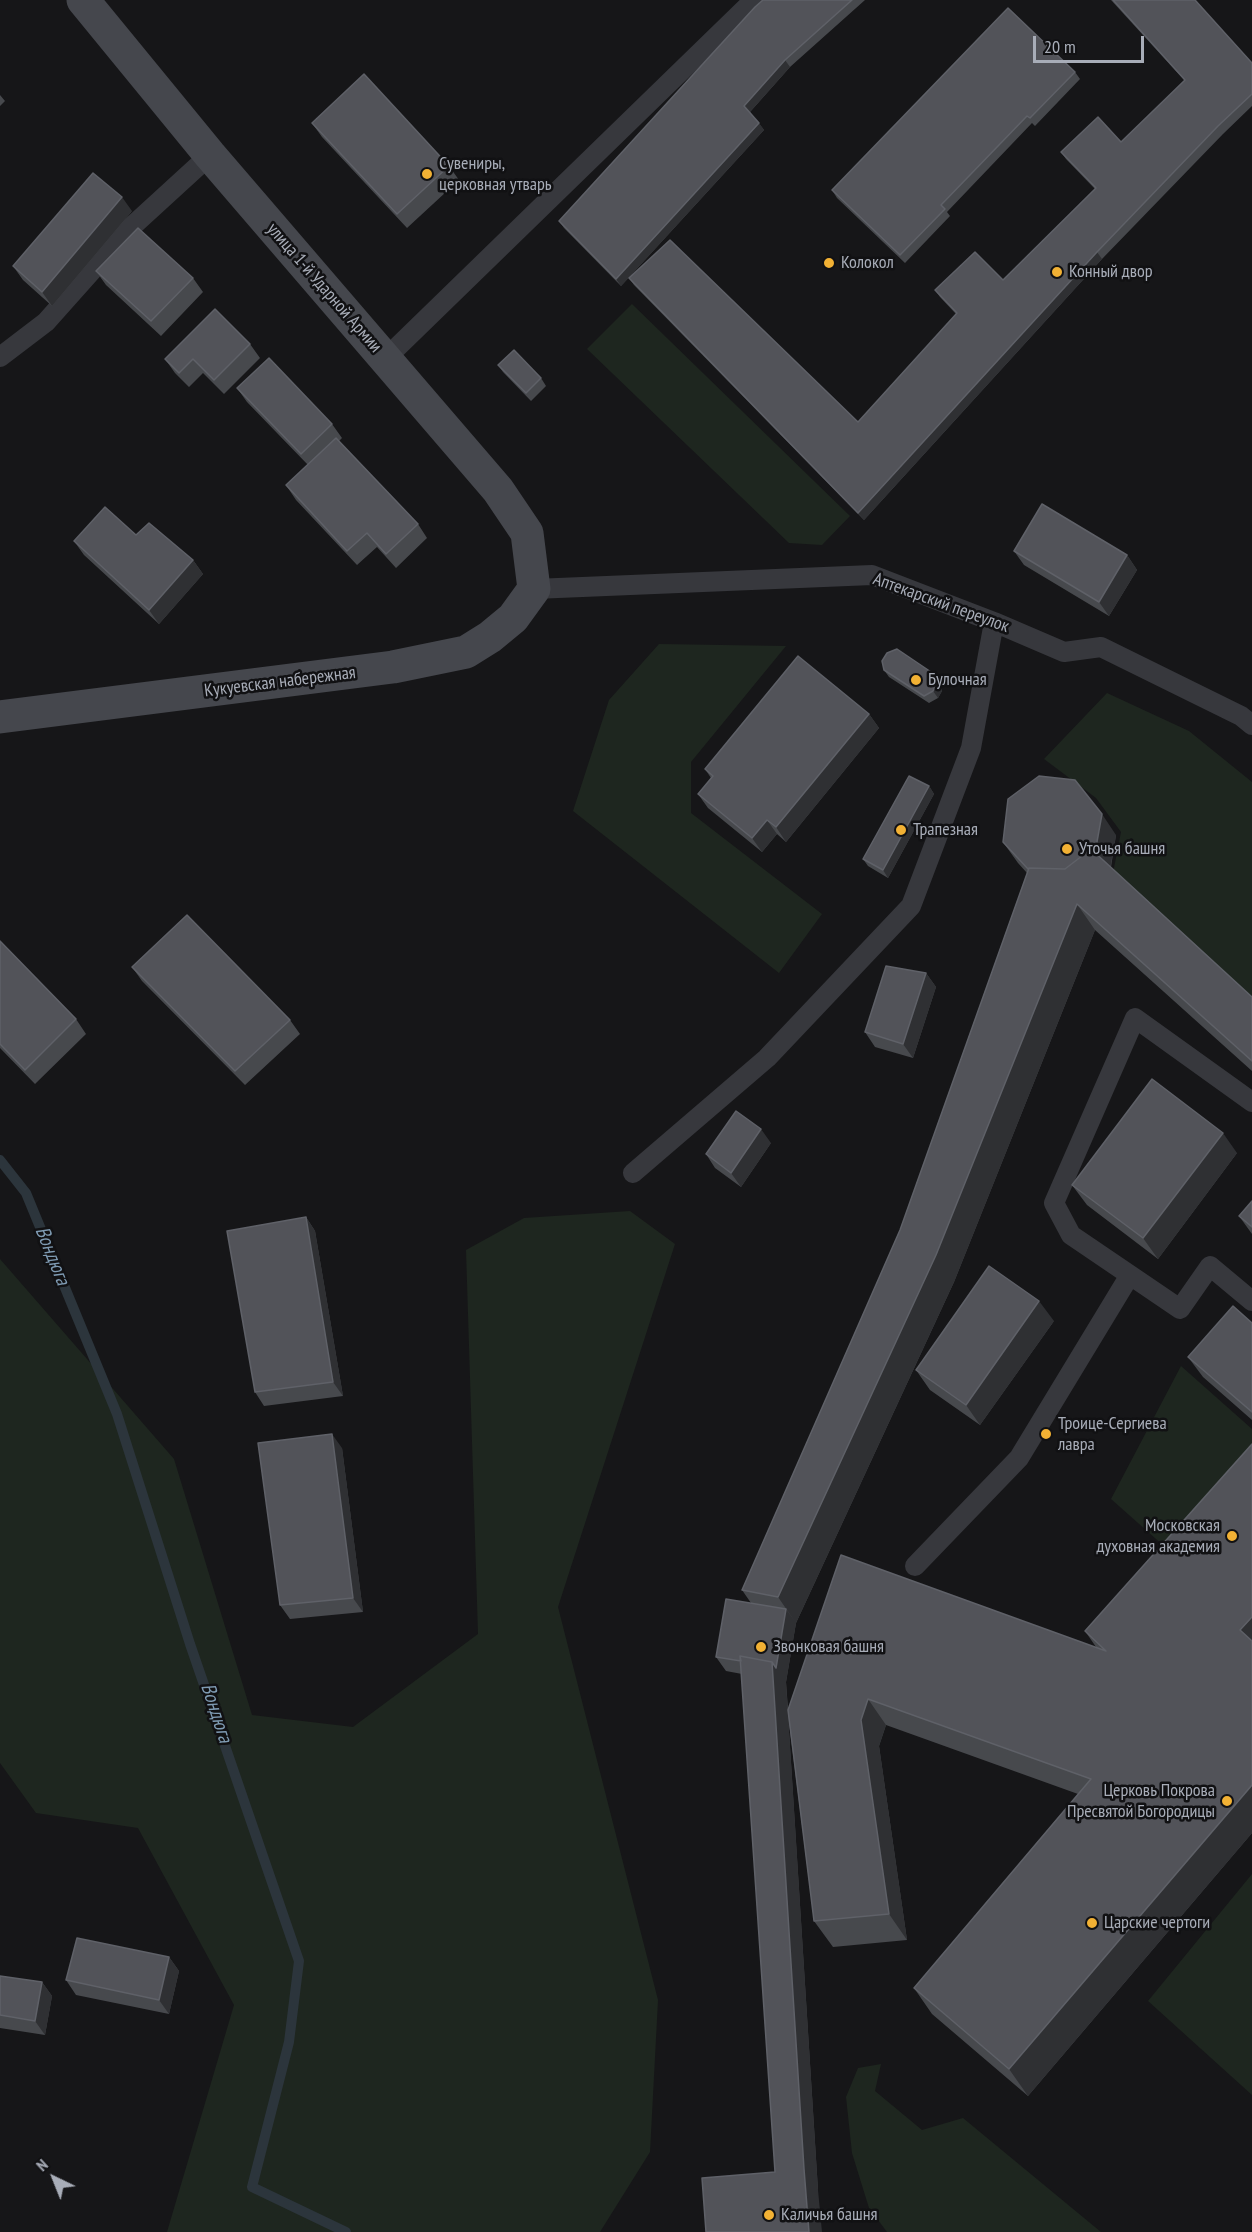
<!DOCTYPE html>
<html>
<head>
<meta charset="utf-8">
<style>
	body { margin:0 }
	#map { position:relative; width:1252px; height:2232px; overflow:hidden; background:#161618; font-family:"PT Sans Narrow",sans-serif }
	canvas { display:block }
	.north { position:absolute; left:24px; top:2148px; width:60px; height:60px; -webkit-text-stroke:4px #111113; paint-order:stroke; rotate:317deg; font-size:16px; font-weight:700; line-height:24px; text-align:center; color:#a8adb8 }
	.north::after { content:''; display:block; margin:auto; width:21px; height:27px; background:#a8adb8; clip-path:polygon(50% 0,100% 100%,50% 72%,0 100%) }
	.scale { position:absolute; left:1033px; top:36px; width:111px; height:27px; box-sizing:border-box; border:3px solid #a8adb8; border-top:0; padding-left:8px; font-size:18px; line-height:21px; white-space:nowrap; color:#a8adb8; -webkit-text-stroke:4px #111113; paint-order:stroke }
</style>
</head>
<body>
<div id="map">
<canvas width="1252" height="2232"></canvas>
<div class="north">N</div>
<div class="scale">20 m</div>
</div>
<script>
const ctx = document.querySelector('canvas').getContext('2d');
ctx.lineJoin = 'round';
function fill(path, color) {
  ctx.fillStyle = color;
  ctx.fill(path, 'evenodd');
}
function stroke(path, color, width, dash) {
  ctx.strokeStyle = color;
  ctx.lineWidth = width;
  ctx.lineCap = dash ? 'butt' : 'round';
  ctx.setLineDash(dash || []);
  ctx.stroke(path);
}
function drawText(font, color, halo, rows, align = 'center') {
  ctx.font = font + ' "PT Sans Narrow",sans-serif';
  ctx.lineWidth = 5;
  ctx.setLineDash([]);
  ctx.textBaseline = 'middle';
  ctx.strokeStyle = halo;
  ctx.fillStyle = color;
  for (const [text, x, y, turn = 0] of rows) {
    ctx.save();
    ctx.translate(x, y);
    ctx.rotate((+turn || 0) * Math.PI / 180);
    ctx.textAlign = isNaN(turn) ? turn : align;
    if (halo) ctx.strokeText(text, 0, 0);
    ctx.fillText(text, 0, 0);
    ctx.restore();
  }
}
fill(new Path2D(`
	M632,304L850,516L822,545L789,543L587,349Z
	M659,644L786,646L691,762V813L822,914L779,973L573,811L609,700Z
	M1107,693L1189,731L1252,782V999L1113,873L1121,832L1096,798L1044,759Z
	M630,1211L675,1244L558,1607L658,2000L650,2152L600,2232H167L234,2005L138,1828L36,1813L0,1763V1259L174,1459L252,1715L353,1727L478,1634L466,1250L524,1218Z
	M1181,1366L1252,1429V1453L1165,1547L1111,1499Z
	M1252,1874V2095L1148,2001Z
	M881,2064L875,2091L922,2130L963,2118L1101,2232H887L869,2208L852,2153L846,2097L858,2068Z`), '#1e261f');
stroke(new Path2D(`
	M0,1160L26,1193L117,1414L190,1644L299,1961L289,2042L252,2187L346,2232`), '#2c353c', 10);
stroke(new Path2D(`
	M0,357L46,322L128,230L210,155
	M385,359L754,0
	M534,589L872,575L994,622L1064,652L1101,647L1241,716L1252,725
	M1252,1102L1135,1018L1054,1203L1071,1235L1180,1309L1210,1266L1252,1301
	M633,1173L767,1058L911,906L971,748L994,622
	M915,1566L1019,1458L1130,1275`), '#37383d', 20);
stroke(new Path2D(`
	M0,717L393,667L466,652L490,637L513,618L534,589L527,533L498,490L210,155L83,0`), '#45474d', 33);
fill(new Path2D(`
	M763,0H865L790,67L750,112L764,130L621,286L564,228L559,221Z
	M1111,0H1195L1252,63V106L1223,134L1102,259L864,520L634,285L629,278L858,422L956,314L940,297L935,290L1003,280L1095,189L1066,159L1061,152L1121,142L1185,81Z
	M1075,72L1080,79L1035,126L1032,123L947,212L950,216L905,263L837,198L832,190Z
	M0,95L5,101L0,106Z
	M312,123L449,166L459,180L407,228L322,137Z
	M132,211L52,306L23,280L13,266Z
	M96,271L193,278L203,292L161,336L106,285Z
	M250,344L260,358L224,394L203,373L189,387L175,373L165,359Z
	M498,365L541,378L546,386L531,401L503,372Z
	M237,388L332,424L342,438L339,441L418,524L427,538L396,568L377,547L357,565L296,500L286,485L308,465L247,402Z
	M136,535L193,560L203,574L159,624L84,555L74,541Z
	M1014,551L1127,555L1137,570L1109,616L1024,565Z
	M884,670L942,683V691L938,698L929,703L889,677Z
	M869,714L879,728L786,842L777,834L762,852L708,808L698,794L711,778L705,769Z
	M929,786L934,794L888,878L868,866L863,859Z
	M1116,835L1111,867L1252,997V1071L1095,930L954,1282L796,1623L786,1682L788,1709L1096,1647L1085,1631L1252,1444V1833L1028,2096L932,2014L914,1988L1078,1794L886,1725L879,1746L907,1940L833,1947L814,1921L788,1715L818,2190L775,2172L742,1674L726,1671L716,1657L751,1603L742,1590L900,1230L1027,873L1018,863L1003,842Z
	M0,941L76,1019L86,1034L35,1084L0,1048Z
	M132,967L290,1020L300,1034L245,1085L142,981Z
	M926,973L936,987L913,1058L875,1047L865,1032Z
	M771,1143L741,1187L715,1168L706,1154Z
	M1237,1153L1158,1259L1087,1205L1072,1185Z
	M1252,1201V1234L1239,1216Z
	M306,1217L315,1231L343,1396L264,1406L255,1392Z
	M1054,1321L980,1425L930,1390L916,1370Z
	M1252,1323V1420L1203,1377L1188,1357Z
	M342,1448L363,1612L290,1619L280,1605Z
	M169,1957L179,1971L169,2014L76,1995L66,1980Z
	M0,1976L42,1982L52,1996L45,2035L0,2028Z`), '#47494d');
fill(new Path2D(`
	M785,60L790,67L749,113L744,106Z
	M759,123L764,130L621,286L616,279Z
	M122,197L132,211L52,306L42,292Z
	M1097,252L1102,259L864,520L858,513Z
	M1127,555L1137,570L1109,616L1099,602Z
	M193,560L203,574L159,624L149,610Z
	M937,676L942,683V691L938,698L933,691Z
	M869,714L879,728L786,842L776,827Z
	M929,786L934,794L888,878L883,870Z
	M1102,814L1116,835L1109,875L1095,855Z
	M767,820L777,834L762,852L752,838Z
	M1077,904L1095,930L954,1282L796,1623L778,1597Z
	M926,973L936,987L913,1058L903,1044Z
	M761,1129L771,1143L741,1187L731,1173Z
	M1223,1133L1237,1153L1158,1259L1143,1238Z
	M306,1217L315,1231L343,1396L333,1382Z
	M1039,1301L1054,1321L980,1425L966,1405Z
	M332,1434L342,1448L363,1612L353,1598Z
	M786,1609L796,1623L786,1682L818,2190L822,2232H809L804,2169L772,1662Z
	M1252,1617V1648L1240,1630Z
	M868,1699L886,1725L879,1746L907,1940L889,1914L861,1720Z
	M1252,1785V1833L1028,2096L1009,2069Z
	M169,1957L179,1971L169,2014L159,2000Z
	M42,1982L52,1996L45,2035L35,2021Z`), '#2f3033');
const building = new Path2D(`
	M763,0H852L785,60L744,106L759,123L616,279L559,221L755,7Z
	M1113,0H1195L1252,63V94L1218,126L1097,252L858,513L629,278L670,240L858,422L957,313L935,290L975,252L1003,280L1096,188L1061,152L1098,117L1121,142L1185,80Z
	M1008,8L1075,72L1030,118L1027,116L941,205L945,209L900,255L832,190Z
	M364,74L449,166L397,214L312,123Z
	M93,173L122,197L42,292L13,266Z
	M138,228L193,278L151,321L96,271Z
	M215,309L250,344L214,380L193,359L179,373L165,359Z
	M514,350L541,378L526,393L498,365Z
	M269,358L332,424L301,454L237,388Z
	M336,438L418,524L386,554L367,533L347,551L286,485Z
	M1042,504L1127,555L1099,602L1014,551Z
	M105,507L136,535L149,523L193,560L149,610L74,541Z
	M897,649L937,676V683L933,691L924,696L884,670L882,661L887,653Z
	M798,656L869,714L776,827L767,820L752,838L698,794L713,776L705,769Z
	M909,776L929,786L883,870L863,859Z
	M1039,776L1075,780L1102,814L1095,853L1091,849L1065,869L1029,868L1028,869L1003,842L1008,799Z
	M1091,849L1252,997V1061L1077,904L936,1255L778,1597L742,1590L900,1230L1029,868L1065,869Z
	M187,915L290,1020L235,1071L132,967Z
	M0,941L76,1019L25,1070L0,1044Z
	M886,966L926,973L903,1044L865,1032Z
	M1152,1079L1223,1133L1143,1238L1072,1185Z
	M736,1111L761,1129L731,1173L706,1154Z
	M1252,1201V1227L1239,1216Z
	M306,1217L333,1382L255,1392L227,1231Z
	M989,1266L1039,1301L966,1405L916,1370Z
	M1233,1306L1252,1323V1412L1188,1357Z
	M332,1434L353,1598L280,1605L258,1443Z
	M1252,1444V1617L1240,1630L1252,1641V1785L1009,2069L914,1988L1091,1779L868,1699L861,1720L889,1914L814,1921L788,1710L841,1555L1106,1651L1085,1631Z
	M726,1599L786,1609L776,1668L772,1662L740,1656L741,1661L716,1657Z
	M740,1656L772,1662L804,2169L809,2232H706L702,2178L775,2172Z
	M77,1938L169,1957L159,2000L66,1980Z
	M0,1976L42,1982L35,2021L0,2015Z`);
fill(building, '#525359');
stroke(building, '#5f6168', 1.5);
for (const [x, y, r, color] of [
	[427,174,6,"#f2b134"],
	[829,263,6,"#f2b134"],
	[1057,272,6,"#f2b134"],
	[916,680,6,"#f2b134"],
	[901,830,6,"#f2b134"],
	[1067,849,6,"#f2b134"],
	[1046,1434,6,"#f2b134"],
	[1232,1536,6,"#f2b134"],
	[761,1647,6,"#f2b134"],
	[1227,1801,6,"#f2b134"],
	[1092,1923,6,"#f2b134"],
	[769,2215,6,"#f2b134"]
]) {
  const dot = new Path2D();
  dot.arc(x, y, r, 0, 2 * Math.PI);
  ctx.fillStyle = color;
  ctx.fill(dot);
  stroke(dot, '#111113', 2);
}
drawText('18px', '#a8adb8', '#111113', [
	["Сувениры,",439,164],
	["церковная утварь",439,185],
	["Колокол",841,263],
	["Конный двор",1069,272],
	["Булочная",928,680],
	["Трапезная",913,830],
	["Уточья башня",1079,849],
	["Троице-Сергиева",1058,1424],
	["лавра",1058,1445],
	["Московская",1220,1526,"right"],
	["духовная академия",1220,1547,"right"],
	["Звонковая башня",773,1647],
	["Церковь Покрова",1215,1791,"right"],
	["Пресвятой Богородицы",1215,1812,"right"],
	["Царские чертоги",1104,1923],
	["Каличья башня",781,2215]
], 'left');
drawText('18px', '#a8adb8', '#111113', [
	["улица 1-й Ударной Армии",324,288,49],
	["Аптекарский переулок",941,603,20],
	["Кукуевская набережная",280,682,-7]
]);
drawText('italic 20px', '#7f9bb3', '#111113', [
	["Вондюга",52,1256,68],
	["Вондюга",216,1713,72]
]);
</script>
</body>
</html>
